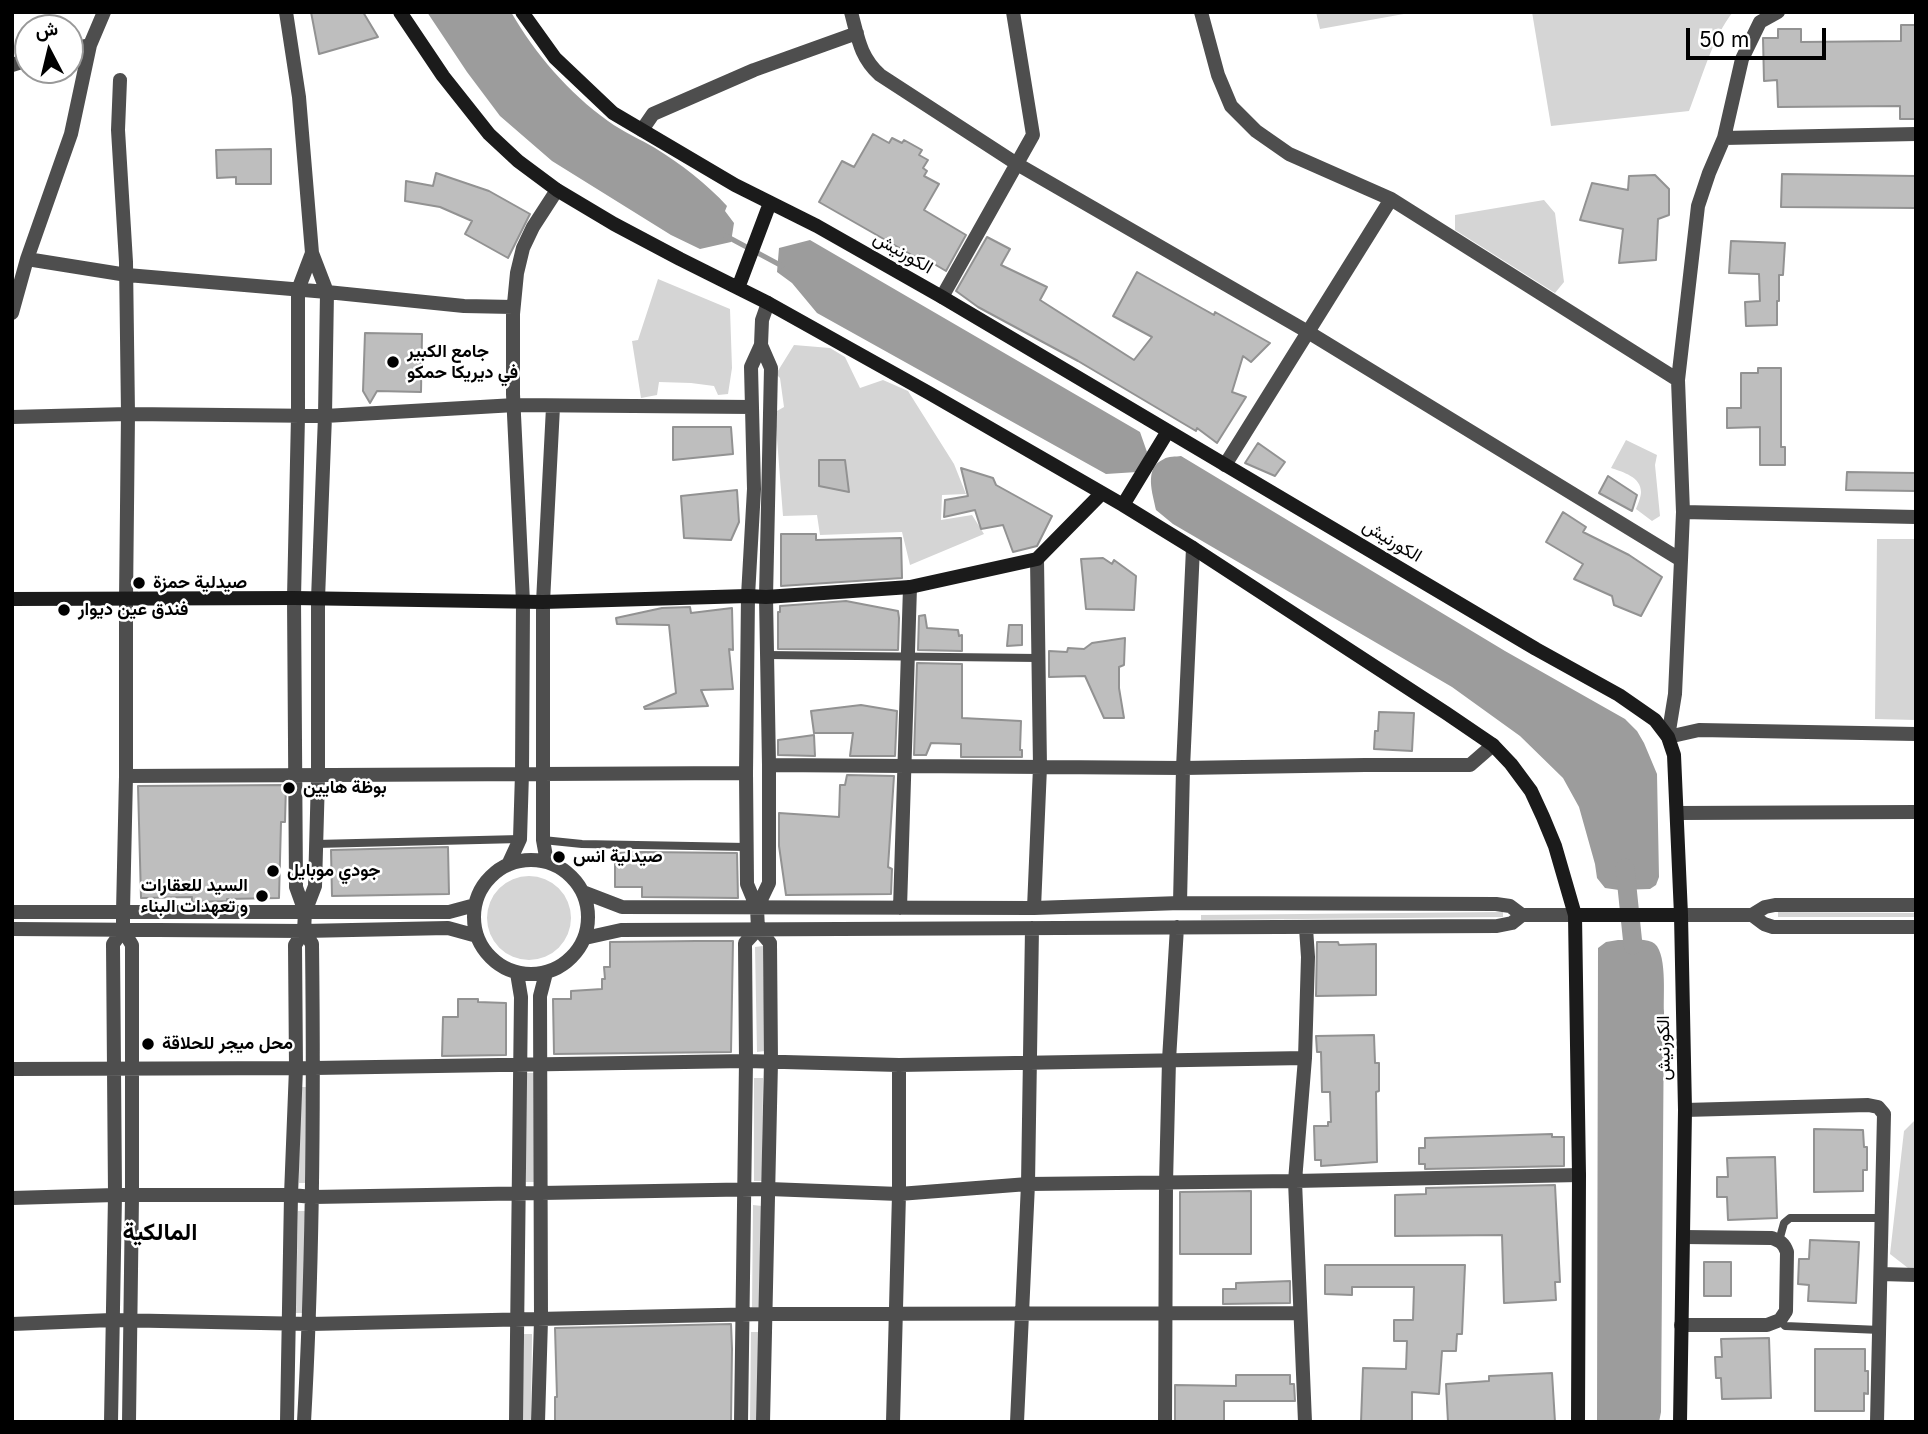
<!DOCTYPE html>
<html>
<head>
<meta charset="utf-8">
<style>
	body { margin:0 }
	#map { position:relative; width:1928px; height:1434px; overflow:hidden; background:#fff; font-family:Inter,Vazirmatn,sans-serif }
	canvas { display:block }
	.frame { position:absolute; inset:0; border:14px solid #000; pointer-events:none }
	.north { position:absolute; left:14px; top:14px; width:70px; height:70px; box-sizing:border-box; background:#fff; border:2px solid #999; border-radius:50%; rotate:353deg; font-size:19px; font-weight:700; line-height:28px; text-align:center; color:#000 }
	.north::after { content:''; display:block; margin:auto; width:24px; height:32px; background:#000; clip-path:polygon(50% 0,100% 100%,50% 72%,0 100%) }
	.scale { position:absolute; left:1686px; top:28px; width:140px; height:32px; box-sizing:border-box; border:4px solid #000; border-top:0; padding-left:9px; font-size:21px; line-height:24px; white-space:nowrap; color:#000; -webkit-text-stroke:5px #fff; paint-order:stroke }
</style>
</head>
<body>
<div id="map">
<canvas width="1928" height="1434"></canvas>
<div class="frame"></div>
<div class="north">ش</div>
<div class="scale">50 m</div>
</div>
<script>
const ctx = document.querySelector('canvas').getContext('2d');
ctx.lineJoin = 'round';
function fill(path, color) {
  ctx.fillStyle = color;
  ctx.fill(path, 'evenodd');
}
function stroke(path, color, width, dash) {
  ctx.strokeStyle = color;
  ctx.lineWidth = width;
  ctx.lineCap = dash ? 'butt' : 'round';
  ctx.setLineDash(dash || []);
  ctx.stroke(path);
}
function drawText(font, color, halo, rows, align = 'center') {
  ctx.font = font + ' Inter,Vazirmatn,sans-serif';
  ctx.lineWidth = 5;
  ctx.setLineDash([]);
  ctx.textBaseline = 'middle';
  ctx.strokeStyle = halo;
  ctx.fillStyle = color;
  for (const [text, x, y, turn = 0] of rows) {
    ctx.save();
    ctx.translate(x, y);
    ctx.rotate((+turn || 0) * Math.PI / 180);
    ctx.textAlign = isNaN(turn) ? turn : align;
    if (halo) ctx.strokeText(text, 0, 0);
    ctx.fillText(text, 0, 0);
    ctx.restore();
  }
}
fill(new Path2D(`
	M1316,12H1415L1320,29Z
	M1532,12H1733C1713,36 1701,81 1689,111L1551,126Z
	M1544,200L1555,213L1564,282L1555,293L1455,230V215Z
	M658,279L730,309L732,368L728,394L718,395L714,386L691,383L659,382L657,395L641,398L632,341L638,340Z
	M794,345L830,348L845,357L860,388L883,380L908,391L954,464L966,494L942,495L941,520L972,515L984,534L910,565L902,532L820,535L817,515L783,516L776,426L777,411L784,407L780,378L776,374Z
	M1626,440L1657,455L1655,465L1660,516L1652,521L1636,509C1638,504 1641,497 1641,492C1641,477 1623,472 1611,468Z
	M1877,539H1916V720L1875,719Z
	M487 918a42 42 0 1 1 84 0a42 42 0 1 1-84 0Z
	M1503,912V917L1201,920V915Z
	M1778,912L1916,913V917H1778Z
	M763,946L765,1051L757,1052L755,947Z
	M526,1073H534L535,1182H526Z
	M754,1078H763L762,1181H754Z
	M300,1087H308L307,1183H299Z
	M1916,1119V1268H1908L1890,1254L1904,1131Z
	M753,1205L762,1206L761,1307H752Z
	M298,1211H305L304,1313H296Z
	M751,1332H759L758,1422H750Z
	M524,1334H532L531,1422H522Z`), '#d5d5d5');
fill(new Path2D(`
	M427,12H511C535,54 569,93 608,121C623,132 640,139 655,148C681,164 707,184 727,206L725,211L734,223L731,242L700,249L671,235L552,161L500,116L467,72Z
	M810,240L1140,432L1147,452L1137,472L1106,474L817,313L792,283L777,272L779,248Z
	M1181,456L1505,651L1625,719L1637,731L1644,743L1657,774L1659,877L1656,885L1650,889L1619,890L1605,888L1597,878L1595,864L1579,807L1563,778L1520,736L1452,687L1173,524L1156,510C1153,494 1143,468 1164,459C1168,456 1176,457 1181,456Z
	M1618,940C1628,940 1642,938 1652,942C1668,949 1663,996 1664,1012L1661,1412L1659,1422H1597L1598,948L1606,942Z`), '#9c9c9c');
stroke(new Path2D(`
	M726,236L782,266`), '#9c9c9c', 5);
stroke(new Path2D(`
	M1625,868L1633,945`), '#9c9c9c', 19);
const building = new Path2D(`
	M311,12H363L378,37L319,54Z
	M1901,25H1916V119H1900V106L1778,107L1777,80L1764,81L1763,38H1778V29H1801V42L1901,41Z
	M873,134L889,143L892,138L902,143L904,140L922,150L919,155L928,160L923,168L927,171L924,176L939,184L924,210L966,235L946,271L919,255L917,258L819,202L842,161L854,167Z
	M271,149V184H236V177L217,178L216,150Z
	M436,173L489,191L530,214L508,258L465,234L472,221L440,207L405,201L406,181L433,186Z
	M1782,174L1916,176V208L1781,207Z
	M1655,175L1669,189V215L1658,219L1656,260L1619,263L1623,229L1580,220L1592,183L1628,190L1629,176Z
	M987,237L1010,249L1001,265L1047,287L1040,300L1134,360L1152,337L1113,316L1137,272L1214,315L1215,312L1270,343L1251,362L1243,356L1232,392L1246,397L1217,443L1197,428L1196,431L1078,361L978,307L956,291Z
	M1731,241L1785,243L1783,275H1779V301H1777V325L1746,326L1745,302L1760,301L1759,274L1729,273Z
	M365,333L422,334L421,392L377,391L370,403L363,391Z
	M1758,368H1781V447H1785V465H1760V427L1727,428V408H1741V373H1758Z
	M673,427H731L733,454L673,460Z
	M1258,443L1285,462L1275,476L1245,463Z
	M819,460H845L849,492L819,486Z
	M961,468L993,478L996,485L1052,516L1037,546L1013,552L1003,525L981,529L975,510L944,517L945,500L968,496Z
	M1847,472L1916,473V491L1846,490Z
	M1608,476L1637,495L1632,511L1599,493Z
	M737,490L739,522L731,540L684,538L681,496Z
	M1563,512L1586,527L1583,532L1629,555L1662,577L1641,616L1614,605L1612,596L1574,579L1583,564L1546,542Z
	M781,534H816V540L901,538L902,578L781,586Z
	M1103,558L1112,564L1114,560L1136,576L1134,610L1086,609L1081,559Z
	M846,601L898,611L899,618L898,650L778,649V612H780V606Z
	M690,607L691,613L732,608L733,650L729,649L733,689L701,690L708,706L645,709L644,707L676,693L669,625L617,624L616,618L662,608Z
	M925,615L927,628L958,630L959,636L962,635V651L918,650L919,616Z
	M1009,625H1022V645L1007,646Z
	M1125,638L1124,665L1119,667V688L1124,718H1104L1085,676L1049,677V651L1067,652L1068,648L1084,649L1092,643Z
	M917,663L962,664V718L1021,721L1020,750H1022V757H961V744L931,743L926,755H914Z
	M861,705L897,711L895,756H850L853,733H814L811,711Z
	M1379,712L1414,713L1412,751L1374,749L1375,731H1378Z
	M814,735L815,756L778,755V740Z
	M847,775L894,776L888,867L892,869L891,894L786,895L779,846V813L839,817L840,785H845Z
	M286,785L285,822H281L279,898L227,899V901L192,902V897L141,898L138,786Z
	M448,847L449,894L332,896L331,850Z
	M642,852L737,853L738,898L642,897V887H615V853Z
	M696,941H733L731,1052L554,1054L553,999H571V991L602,989V979H605L604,967H610V942Z
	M1317,942H1338L1339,945L1376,944V995L1316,996Z
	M458,999H478V1002L506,1003V1055L442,1056L443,1017H458Z
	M1374,1035L1375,1063H1379V1091L1376,1092L1377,1162L1321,1166V1160H1315L1314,1126H1328V1122H1331L1330,1092H1322L1321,1052H1317L1316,1036Z
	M1814,1129L1863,1130L1864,1147H1867V1170H1863V1191L1814,1192Z
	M1552,1134V1137H1564V1166L1425,1169V1164H1419V1148H1425V1138Z
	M1775,1157L1777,1218L1728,1220L1727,1197H1717V1177H1728L1727,1158Z
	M1555,1185L1560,1282H1555L1556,1300L1504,1303L1502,1235L1395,1236V1195L1426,1194V1188Z
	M1251,1191V1254H1180V1192Z
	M1810,1240L1859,1242L1856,1303L1808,1301L1809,1285L1798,1284L1799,1259H1809Z
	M1704,1262H1731V1296H1704Z
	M1325,1265H1465L1462,1334H1457L1456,1351H1442L1439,1394L1412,1392V1422H1361L1363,1368L1406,1369L1407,1341H1394V1320H1413L1414,1287H1352V1295L1325,1294Z
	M1290,1281V1303L1223,1304V1289H1236V1283Z
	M731,1324L732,1349L731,1422H555V1397H557L555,1328Z
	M1769,1338L1771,1398L1722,1399L1721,1378H1716L1715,1357H1722L1721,1339Z
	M1815,1349H1865V1371H1868V1394L1864,1393V1411H1815Z
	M1552,1373L1555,1422H1448L1446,1384L1489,1381V1376Z
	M1236,1375H1290V1384H1294L1295,1401H1224V1422H1175V1385L1236,1386Z`);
fill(building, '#bebebe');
stroke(building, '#929292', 2);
stroke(new Path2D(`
	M767,655L1038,658
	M543,840L582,844L746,847
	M316,844L520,839
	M1779,1241L1784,1223L1790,1218H1883
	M1780,1320L1785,1326L1880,1330`), '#4e4e4e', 8);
stroke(new Path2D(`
	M286,12L299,97L312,253L327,292L325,416L318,599V777L315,886L305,912L304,931L295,945L296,1068L291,1195L287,1422
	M851,12C858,38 860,57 880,75L1017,164L1308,332L1681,560L1675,694L1668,737L1699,730L1916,734
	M1201,12L1218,75L1231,106L1256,131L1289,154L1391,199L1678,380
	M70,49L90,45
	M12,65L28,60
	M120,80L118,130L126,262L128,414L126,600V776L123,912V930L132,945V1196L129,1422
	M642,130L653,114L754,70L857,33
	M1724,138L1916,134
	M27,259L127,275L327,292L464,306L513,307
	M942,297L1033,135L1013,12
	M12,313L27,259L71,134L90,45L104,12
	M12,417L128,414L325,416L515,405L752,407
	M1225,465L1391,199
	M1683,512L1916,517
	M1681,560L1683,512L1678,380L1698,206L1709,173L1724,138L1742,59L1760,22L1778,12
	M769,765L1183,768L1365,765H1470L1493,745
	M126,776C333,776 539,773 746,773
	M1677,813L1916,812
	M474 917a57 57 0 1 1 114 0a57 57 0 1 1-114 0Z
	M547,862L543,840V602L553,407
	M508,865L520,839L522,773L523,602L513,394V314L517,273L523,248L533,227L557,190
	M583,892L622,907L1034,908L1180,903L1496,904L1510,906L1522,915H1575
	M1180,903L1183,768L1193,548
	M757,908L769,883V765L766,597L771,368L761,345
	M900,908L910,587
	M1034,908L1040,767L1037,559
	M12,912H449L475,905
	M305,912L296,887L294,598L298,416V290L312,253
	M12,929L304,931L448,928L477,936
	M304,931L312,944C314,1104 313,1263 304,1422
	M585,938L621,930L1497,926L1512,923L1522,915
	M12,1069L314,1068L746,1061L899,1065L1305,1058
	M1685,1110L1868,1105L1878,1107L1884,1114L1877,1422
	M12,1198L115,1195H291L313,1197L769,1189L899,1194L1028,1184L1295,1181L1579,1175
	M1881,1274L1916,1275
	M12,1324L112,1320L310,1324L764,1314L1300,1313
	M1681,1325H1767L1780,1320L1786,1311L1787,1252C1784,1243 1780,1241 1772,1238L1683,1237
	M111,1422L115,1195L113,944L123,930
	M516,1422L521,997L517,973
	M538,1422L541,1320L540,996L546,973
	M741,1422L746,1061L745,943L758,929
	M763,1422L771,1062L770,943L758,929L757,908L747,884L746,773L748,596L754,489L751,367L761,345L762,320L768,303
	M893,1422L899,1194V1065
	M1017,1422L1028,1184L1032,928
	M1165,1422L1166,1183L1169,1060L1177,927
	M1305,1422L1295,1181L1305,1058L1308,957L1306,928`), '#4e4e4e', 14);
stroke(new Path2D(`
	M1681,915H1752L1765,907L1775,905H1916
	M1752,915L1764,924L1773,927H1916`), '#4e4e4e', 14);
stroke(new Path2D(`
	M400,12L443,76L489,134L518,161L557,190L614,224L680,259L768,303L929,393L1123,505L1193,548L1446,713L1493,745L1511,764L1531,791L1543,817L1555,846L1575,915L1579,1175L1578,1422
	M522,12L555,58L613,113L735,185L817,226L942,297L1536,649L1619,695L1655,720L1668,737L1674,755L1681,915L1685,1110L1680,1422
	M738,288L770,203
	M1123,505L1168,431
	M12,599L294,598L543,602L748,596L766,597L910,587L1037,559L1102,493
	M1575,915H1681`), '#1b1b1b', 14);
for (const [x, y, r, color] of [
	[393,362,7,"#000"],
	[139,583,7,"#000"],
	[64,610,7,"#000"],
	[289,788,7,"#000"],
	[559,857,7,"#000"],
	[273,871,7,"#000"],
	[262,896,7,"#000"],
	[148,1044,7,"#000"]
]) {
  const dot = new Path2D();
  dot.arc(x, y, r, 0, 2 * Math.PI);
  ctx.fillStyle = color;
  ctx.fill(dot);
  stroke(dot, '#fff', 2.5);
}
drawText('18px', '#000', '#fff', [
	["الكورنيش",903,253,30],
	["الكورنيش",1392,541,31],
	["الكورنيش",1664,1048,-91]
]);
drawText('bold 18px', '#000', '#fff', [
	["جامع الكبير",407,352],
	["في ديريكا حمكو",407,373],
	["صيدلية حمزة",153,583],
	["فندق عين ديوار",78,610],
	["بوظة هايين",303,788],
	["صيدلية انس",573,857],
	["جودي موبايل",287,871],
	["السيد للعقارات",248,886,"right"],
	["و تعهدات البناء",248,907,"right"],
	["محل ميجر للحلاقة",162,1044]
], 'left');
drawText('bold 24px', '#000', '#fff', [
	["المالكية",160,1233]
]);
</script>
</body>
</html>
